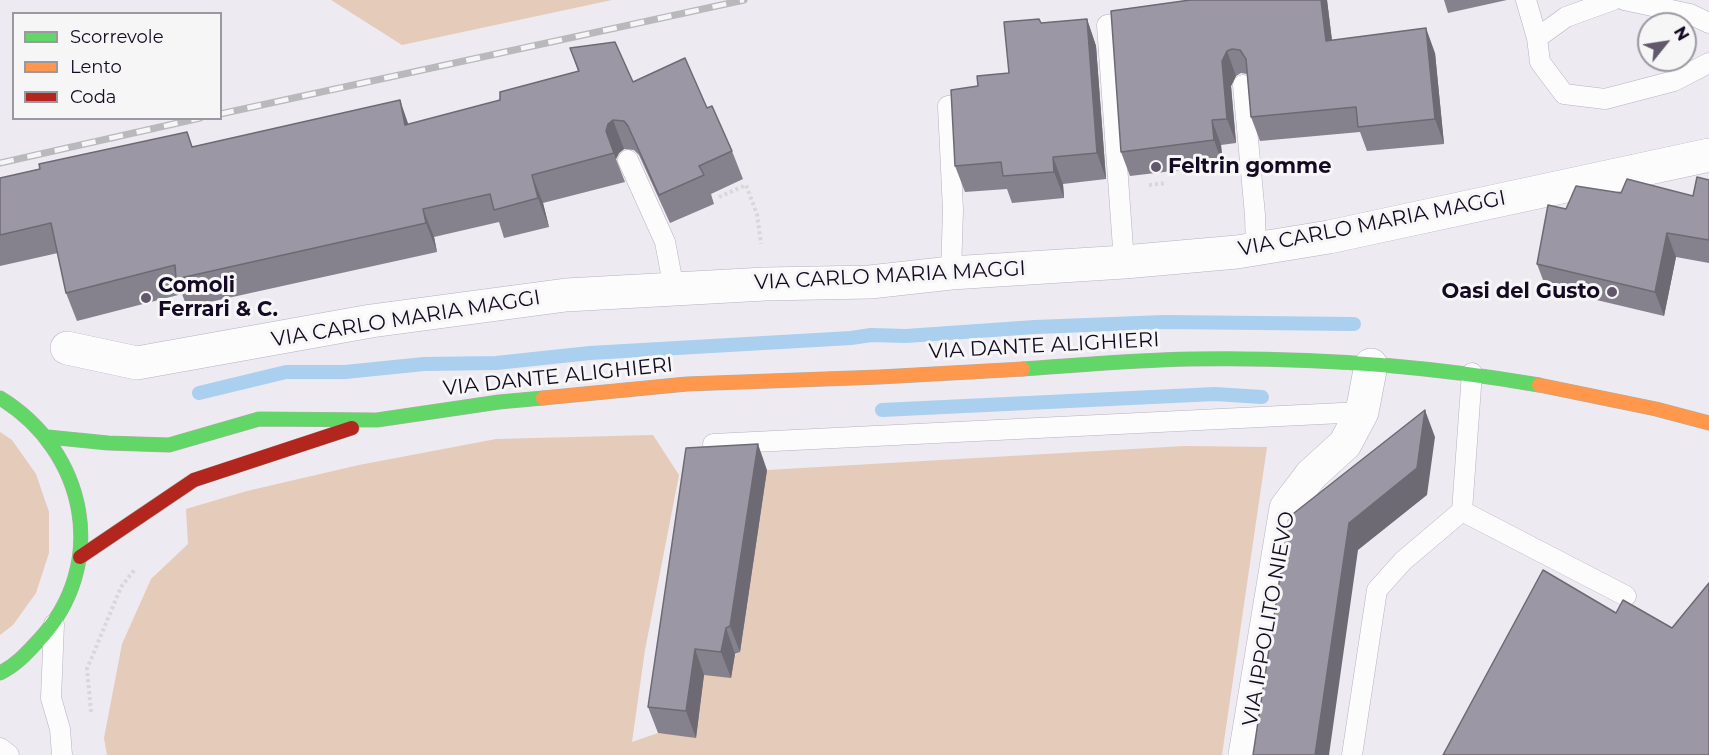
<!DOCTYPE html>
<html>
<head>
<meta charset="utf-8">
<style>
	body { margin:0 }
	#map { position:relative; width:1709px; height:755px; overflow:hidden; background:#edeaf2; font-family:Montserrat,sans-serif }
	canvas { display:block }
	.legend { position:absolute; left:12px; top:12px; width:210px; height:108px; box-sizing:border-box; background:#f6f6f6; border:2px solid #9c98a2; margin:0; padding:8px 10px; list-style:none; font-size:18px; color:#150a23 }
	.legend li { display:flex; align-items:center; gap:12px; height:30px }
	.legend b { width:30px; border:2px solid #9c98a2 }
	.north { position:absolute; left:1637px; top:12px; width:60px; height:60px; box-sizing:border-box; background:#f6f6f6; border:2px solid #9c98a2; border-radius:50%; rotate:60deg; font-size:16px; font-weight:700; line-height:24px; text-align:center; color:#150a23 }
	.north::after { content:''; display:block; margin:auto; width:21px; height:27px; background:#61586b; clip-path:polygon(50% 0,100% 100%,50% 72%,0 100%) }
</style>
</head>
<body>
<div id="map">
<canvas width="1709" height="755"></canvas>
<ul class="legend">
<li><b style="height:8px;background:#63d668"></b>Scorrevole</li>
<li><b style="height:8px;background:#ff974d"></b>Lento</li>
<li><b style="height:8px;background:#b3261e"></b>Coda</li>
</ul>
<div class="north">N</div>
</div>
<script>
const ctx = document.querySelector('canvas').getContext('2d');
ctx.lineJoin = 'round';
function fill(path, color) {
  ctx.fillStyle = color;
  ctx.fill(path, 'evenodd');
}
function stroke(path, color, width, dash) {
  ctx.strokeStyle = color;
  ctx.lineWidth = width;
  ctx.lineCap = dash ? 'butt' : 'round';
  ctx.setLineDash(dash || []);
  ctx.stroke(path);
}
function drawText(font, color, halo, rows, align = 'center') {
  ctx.font = font + ' Montserrat,sans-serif';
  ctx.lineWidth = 6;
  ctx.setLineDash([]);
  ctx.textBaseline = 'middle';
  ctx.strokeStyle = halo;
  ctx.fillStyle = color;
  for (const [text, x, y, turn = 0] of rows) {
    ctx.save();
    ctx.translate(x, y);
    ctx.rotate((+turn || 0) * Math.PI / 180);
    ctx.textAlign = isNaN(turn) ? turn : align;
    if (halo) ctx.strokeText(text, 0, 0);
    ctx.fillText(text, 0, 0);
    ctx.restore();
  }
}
fill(new Path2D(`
	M331,0H612L402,45Z
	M0,432L12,440L36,474L49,512V553L36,593L13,625L0,635Z
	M653,435L679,475L645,650L632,742L658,733L696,737L704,675L740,652L767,470L1185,446L1267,447L1222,755H107L104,738L122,644L151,579L188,544L186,509L247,491L359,465L496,439Z`), '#e5cbb9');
stroke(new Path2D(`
	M199,393L286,372H345L424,364L496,363L590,353L851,338L871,335L906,336L1035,327L1164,322L1354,324
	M882,410L1215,394L1262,397`), '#aacfef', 14);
const lane = new Path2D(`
	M1526,0L1537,38
	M1613,0L1566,17L1537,38L1540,62L1564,94L1605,99L1674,81L1709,63
	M1624,0L1690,14L1709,23
	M1243,85L1255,215L1256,249
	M628,160L665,242L674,289
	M1124,262L1107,25L1138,19
	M951,273L953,210L948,106L974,101
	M1472,373L1462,511L1626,596
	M713,444L1362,412
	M54,624L51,698L60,729L62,755
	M0,748L9,755
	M1352,755L1377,590L1403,561L1462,511`);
const street = new Path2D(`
	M67,348L137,363L371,321L566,295L765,284L870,282L951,273L1124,262L1237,252L1329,237L1709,155
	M1245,755L1286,508L1311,475L1345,444L1362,412L1371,365`);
const fast = new Path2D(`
	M1023,369C1079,365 1135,360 1191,359C1307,357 1425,365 1539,385
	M0,398C87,451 110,565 38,641C26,654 16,665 0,673
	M48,437L108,443L169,445L259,419L377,420L499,402L543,398`);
const slow = new Path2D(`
	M1539,385L1656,409L1709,423
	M543,398L687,384L880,377L1023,369`);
const jam = new Path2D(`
	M80,557L194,480L352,428`);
stroke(lane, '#b7b0c1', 21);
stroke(street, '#b7b0c1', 34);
stroke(fast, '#adafa3', 15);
stroke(slow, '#adafa3', 15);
stroke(jam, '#adafa3', 15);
stroke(new Path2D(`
	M1149,185L1167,183
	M719,197L746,185L757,214L761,244
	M91,712L87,669L121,587L135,569`), '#d9d7da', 4, [3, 3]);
stroke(lane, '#fcfcfd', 20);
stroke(street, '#fcfcfd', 33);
stroke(fast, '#63d668', 14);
stroke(slow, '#ff974d', 14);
stroke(jam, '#b3261e', 14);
const rail = new Path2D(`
	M220,114L744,0
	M0,163L200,118`);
stroke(rail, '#b9b8bc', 7);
stroke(rail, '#f6f6f6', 4.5, [14]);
fill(new Path2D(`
	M1190,0H1327L1332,40L1435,53L1444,144L1367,151L1360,132L1260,141L1251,117L1247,74L1241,73L1236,76L1231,86L1236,143L1221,145L1223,165L1130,176L1121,152Z
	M1444,0H1507L1448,13Z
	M1087,19L1096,46L1106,179L1063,184L1064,198L1012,203L1007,189L965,192L955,166L978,86L1009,73L1041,23Z
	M570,48L633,82L707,108L732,151L743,179L711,194L714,204L670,223L639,155L634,150L624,149L619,153L616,159L625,182L543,203L549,227L504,238L499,222L434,237L437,252L187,307L182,294L77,321L66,293L58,253L0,266V178L192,147L409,124L500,100L578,71Z
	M1709,180V263L1676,257L1664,316L1546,288L1537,264L1566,209L1693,196Z
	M767,470L740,652L735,654L731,678L704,675L696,738L658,733L648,707Z`), '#86828d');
fill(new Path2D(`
	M1321,0H1327L1335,66L1326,41Z
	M1087,19L1096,46L1106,179L1097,153Z
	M1426,28L1435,53L1444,144L1435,119Z
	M1227,51L1236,76L1231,86L1236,143L1227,119L1222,61Z
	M400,100L410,129L405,125Z
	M613,120L624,149L619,153L616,159L606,131L608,124Z
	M1212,120L1221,145L1223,165L1214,140Z
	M1053,157L1063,184L1064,198L1054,172Z
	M532,175L543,203L549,227L538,198Z
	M423,209L434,237L437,252L426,223Z
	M1667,233L1676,257L1664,316L1655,292Z
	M1425,410L1435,437L1427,495L1358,550L1329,755H1315L1349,523Z
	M758,444L767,470L740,652L730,626Z
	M726,628L735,654L731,678L721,652Z
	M695,649L704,675L696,738L686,711Z`), '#6d6a73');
const building = new Path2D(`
	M1190,0H1321L1326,41L1426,28L1435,119L1358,127L1356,107L1251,117L1246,59L1240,50L1232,49L1227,51L1222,61L1227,119L1212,120L1214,140L1121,152L1111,11Z
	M1039,19L1041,23L1087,19L1097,153L1053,157L1054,172L1003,176L1001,162L955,166L951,90L978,86L977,76L1009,73L1004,22Z
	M615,42L633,82L685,58L707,108L712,106L732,151L699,166L704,175L659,195L628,126L624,121L613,120L608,124L606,131L614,153L532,175L538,198L494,210L490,194L423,209L426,223L176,279L175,265L66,293L51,223L0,235V178L40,169L39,164L187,132L192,147L400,100L405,125L500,100V92L579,71L570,48Z
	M1697,177L1709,180V240L1667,233L1655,292L1537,264L1548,205L1566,209L1576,186L1621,193L1627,179L1693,196Z
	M1425,410L1417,468L1349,523L1315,755H1253L1289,517Z
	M758,444L730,626L726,628L721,652L695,649L686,711L648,707L686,448Z
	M1543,570L1616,613L1623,600L1672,628L1709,583V755H1443Z`);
fill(building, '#9c97a4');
stroke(building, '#6d6a73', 1.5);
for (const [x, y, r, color] of [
	[1156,167,6,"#61586b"],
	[1612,292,6,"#61586b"],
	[146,298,6,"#61586b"]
]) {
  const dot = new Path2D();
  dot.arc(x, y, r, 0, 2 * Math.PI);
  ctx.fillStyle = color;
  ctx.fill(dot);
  stroke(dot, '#f6f6f6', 2);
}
drawText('bold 21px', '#150a23', '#f6f6f6', [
	["Feltrin gomme",1168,167],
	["Comoli",158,286],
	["Ferrari & C.",158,310],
	["Oasi del Gusto",1600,292,"right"]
], 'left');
drawText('21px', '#150a23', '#f6f6f6', [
	["VIA CARLO MARIA MAGGI",1372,224,-11],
	["VIA CARLO MARIA MAGGI",890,276,-3],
	["VIA CARLO MARIA MAGGI",406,319,-9],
	["VIA DANTE ALIGHIERI",1044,346,-3],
	["VIA DANTE ALIGHIERI",558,377,-6],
	["VIA IPPOLITO NIEVO",1269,619,-80]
]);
</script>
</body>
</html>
